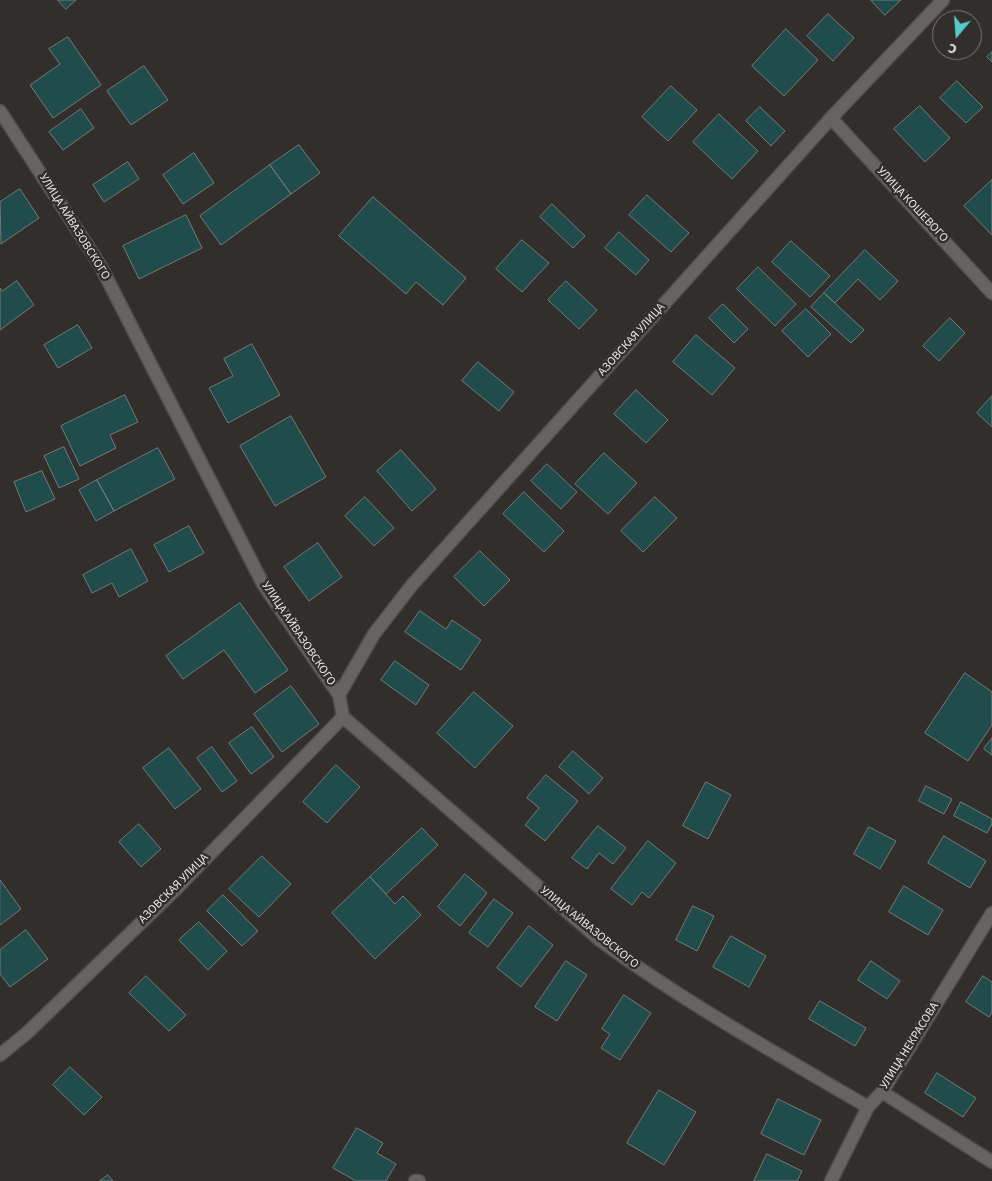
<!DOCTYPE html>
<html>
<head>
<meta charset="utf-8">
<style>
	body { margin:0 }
	#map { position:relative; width:992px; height:1181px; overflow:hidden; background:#312e2c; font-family:"Source Sans 3",sans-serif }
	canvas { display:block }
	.north { position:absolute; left:932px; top:10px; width:50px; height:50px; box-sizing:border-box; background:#312e2c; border:1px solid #7a7876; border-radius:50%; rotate:198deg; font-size:14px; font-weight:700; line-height:20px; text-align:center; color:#e8e7e5 }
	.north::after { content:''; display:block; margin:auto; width:18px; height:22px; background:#53cdcb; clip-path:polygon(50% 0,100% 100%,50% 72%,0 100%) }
</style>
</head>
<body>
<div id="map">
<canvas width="992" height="1181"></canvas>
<div class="north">С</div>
</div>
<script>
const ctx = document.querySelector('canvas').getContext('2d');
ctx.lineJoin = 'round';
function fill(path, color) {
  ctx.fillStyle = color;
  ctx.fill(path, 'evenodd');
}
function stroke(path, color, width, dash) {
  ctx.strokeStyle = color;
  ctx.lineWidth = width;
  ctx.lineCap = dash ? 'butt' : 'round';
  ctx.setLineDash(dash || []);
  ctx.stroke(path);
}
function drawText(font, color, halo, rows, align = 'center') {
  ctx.font = font + ' "Source Sans 3",sans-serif';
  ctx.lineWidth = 5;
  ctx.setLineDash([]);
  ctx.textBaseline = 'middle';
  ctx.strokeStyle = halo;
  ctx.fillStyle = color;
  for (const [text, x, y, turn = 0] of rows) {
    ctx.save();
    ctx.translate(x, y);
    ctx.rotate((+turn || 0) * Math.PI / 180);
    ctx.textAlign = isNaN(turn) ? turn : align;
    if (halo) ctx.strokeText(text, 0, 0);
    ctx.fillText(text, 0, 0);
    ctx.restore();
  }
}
const building = new Path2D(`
	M58,0H76L66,9Z
	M871,0H901L885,15Z
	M828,14L854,38L833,61L807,36Z
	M786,29L818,60L784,96L752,66Z
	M68,37L101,85L53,118L30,85L60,64L49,49Z
	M992,52V62L987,57Z
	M144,66L168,100L131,125L107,91Z
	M957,81L983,107L966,123L940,98Z
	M671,86L697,110L668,141L642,117Z
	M920,106L950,138L925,162L894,129Z
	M760,107L785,131L771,146L746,121Z
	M81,109L94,128L63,150L49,132Z
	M719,114L758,151L732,179L693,142Z
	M299,145L320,173L291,194L270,165Z
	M194,153L214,183L183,204L163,175Z
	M128,162L139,179L104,202L93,185Z
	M270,165L291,194L221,245L200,216Z
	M992,180V235L964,206Z
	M20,189L39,218L1,244L0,202Z
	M647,195L689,233L671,252L629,215Z
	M373,197L466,278L443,305L416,282L406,294L339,236Z
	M552,204L585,236L573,248L540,217Z
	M186,215L202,248L139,279L123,246Z
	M619,232L649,260L636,275L605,248Z
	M522,240L549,263L522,292L496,269Z
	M791,241L830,276L810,297L772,262Z
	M865,250L898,281L880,300L858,279L835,303L824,293Z
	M758,267L796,304L775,326L737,289Z
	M17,281L34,305L0,330V288L2,291Z
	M566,281L597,310L579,329L548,300Z
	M824,293L864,330L851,343L811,307Z
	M723,304L748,329L734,343L709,318Z
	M806,309L831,334L808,357L782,331Z
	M950,318L965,333L939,361L923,346Z
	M78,325L92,348L58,368L44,345Z
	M696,335L735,368L712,395L673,362Z
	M252,344L280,395L228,423L209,388L233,376L224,359Z
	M478,362L514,392L499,411L462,381Z
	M636,390L668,420L646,443L614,414Z
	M125,395L138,422L110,435L116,448L80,466L61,426Z
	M992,396V427L977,413Z
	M291,416L326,477L275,506L240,446Z
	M64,447L79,479L59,488L44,456Z
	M158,448L175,479L114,511L97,480Z
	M401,450L436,489L412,511L377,471Z
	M604,453L637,483L608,514L575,484Z
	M547,464L577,492L561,509L531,481Z
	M42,471L55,499L26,512L14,482Z
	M97,480L114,511L96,521L79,490Z
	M524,492L564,531L544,552L503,514Z
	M365,497L394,528L374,546L345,516Z
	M655,497L677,518L643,552L621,531Z
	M189,526L204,553L169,572L154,545Z
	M318,543L342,577L309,601L284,567Z
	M131,549L148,581L119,597L112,583L92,593L83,575Z
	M480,551L510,580L484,606L454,577Z
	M240,603L288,670L255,693L224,650L183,679L166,656Z
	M420,611L446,629L452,620L481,640L461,670L405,632Z
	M395,661L429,685L416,705L381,680Z
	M965,673L992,692V725L968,761L925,733Z
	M291,686L319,724L282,752L254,714Z
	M474,692L513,726L475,768L437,733Z
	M252,727L274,757L251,774L229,743Z
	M992,738V755L984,749Z
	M212,747L237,781L222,792L197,758Z
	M169,748L201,789L175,809L143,768Z
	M573,751L603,778L589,794L559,767Z
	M336,765L360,787L327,823L303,802Z
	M546,775L578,801L545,841L525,825L539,808L527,798Z
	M706,782L731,795L708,839L683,826Z
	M926,786L952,799L944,814L919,801Z
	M961,802L992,819V824L987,833L954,816Z
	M139,824L161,849L141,867L119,842Z
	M598,826L626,848L613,864L599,853L587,869L572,858Z
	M869,827L896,841L880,869L854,854Z
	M422,828L438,845L386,894L370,877Z
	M944,836L986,861L970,888L928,863Z
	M648,841L676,863L649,898L642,892L632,905L611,889Z
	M262,856L291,884L259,917L229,889Z
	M465,874L487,893L460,926L438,907Z
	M370,877L395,904L403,896L421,915L375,959L332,913Z
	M0,880L21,909L0,925Z
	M904,886L943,910L928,935L889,912Z
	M223,895L258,931L242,946L207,911Z
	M494,899L513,913L488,947L469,933Z
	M693,906L714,916L697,951L676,940Z
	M199,922L227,951L208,970L179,940Z
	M529,926L553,945L521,987L497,968Z
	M26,930L48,959L10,987L0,974V950Z
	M731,936L766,956L749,987L713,967Z
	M566,961L587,975L557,1021L535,1007Z
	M871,961L900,981L887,999L858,980Z
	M146,976L186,1015L169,1031L129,993Z
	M983,976L992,982V1012L989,1017L966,1002Z
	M624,995L651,1013L620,1060L601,1048L610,1034L602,1029Z
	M820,1001L866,1028L855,1046L809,1019Z
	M70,1067L102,1097L84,1115L53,1085Z
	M937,1073L976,1098L963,1117L925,1093Z
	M659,1090L696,1112L664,1165L627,1143Z
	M778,1099L821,1120L804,1155L761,1134Z
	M357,1128L383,1143L377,1153L396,1164L386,1181H356L333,1168Z
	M767,1154L802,1171L797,1181H754Z
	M108,1175L113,1181H100Z`);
fill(building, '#204d4c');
stroke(building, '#757979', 1);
const lane = new Path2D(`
	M415,1181H419`);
const street = new Path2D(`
	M0,111L100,265L263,584L339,695L343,717L601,941C686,1003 777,1054 868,1107
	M831,118L992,293
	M339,695L374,634L412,585L831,118L943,0
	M0,1055L27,1033L177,888L343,717
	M882,1092L992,1162
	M831,1181L868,1107L882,1092L992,913`);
stroke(lane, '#4e4d4b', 15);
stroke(street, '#4e4d4b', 15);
stroke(lane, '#666361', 12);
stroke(street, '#666361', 12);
drawText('12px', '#e8e7e5', '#312e2c', [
	["УЛИЦА КОШЕВОГО",912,205,47],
	["УЛИЦА АЙВАЗОВСКОГО",74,227,58],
	["АЗОВСКАЯ УЛИЦА",632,340,-48],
	["УЛИЦА АЙВАЗОВСКОГО",298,634,56],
	["АЗОВСКАЯ УЛИЦА",174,889,-45],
	["УЛИЦА АЙВАЗОВСКОГО",589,928,39],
	["УЛИЦА НЕКРАСОВА",910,1046,-58]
]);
</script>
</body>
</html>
